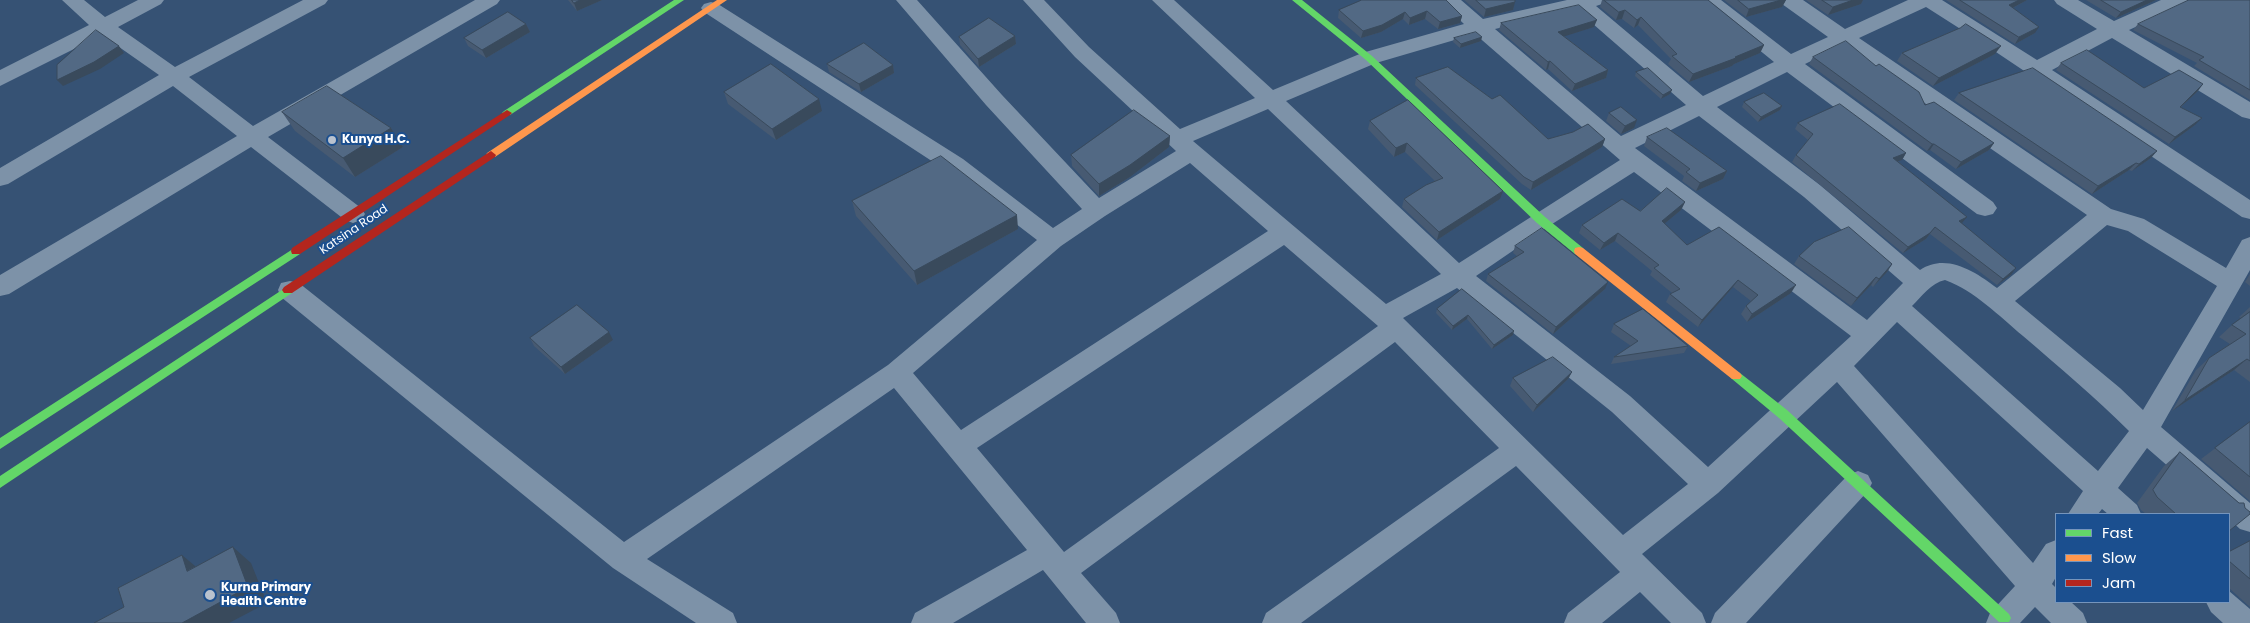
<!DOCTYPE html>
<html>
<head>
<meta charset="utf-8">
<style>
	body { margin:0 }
	#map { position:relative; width:2250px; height:623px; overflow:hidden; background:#365274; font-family:Poppins,sans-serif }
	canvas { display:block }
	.legend { position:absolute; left:2055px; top:513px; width:175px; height:90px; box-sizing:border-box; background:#1b4f8f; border:1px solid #7695bc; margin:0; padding:6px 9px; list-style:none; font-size:15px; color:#fff }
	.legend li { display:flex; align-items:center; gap:10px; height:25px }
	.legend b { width:25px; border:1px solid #7695bc }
</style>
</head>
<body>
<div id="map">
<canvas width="2250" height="623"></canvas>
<ul class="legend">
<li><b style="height:6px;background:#63d668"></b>Fast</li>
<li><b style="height:6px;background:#ff974d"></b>Slow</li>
<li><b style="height:6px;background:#b3261e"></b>Jam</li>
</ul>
</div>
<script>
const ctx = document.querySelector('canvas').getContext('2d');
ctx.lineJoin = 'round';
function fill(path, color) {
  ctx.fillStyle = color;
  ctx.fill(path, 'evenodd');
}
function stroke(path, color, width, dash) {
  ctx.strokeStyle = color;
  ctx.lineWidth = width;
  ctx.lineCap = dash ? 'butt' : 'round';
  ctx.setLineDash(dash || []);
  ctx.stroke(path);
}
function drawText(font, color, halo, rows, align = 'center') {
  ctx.font = font + ' Poppins,sans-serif';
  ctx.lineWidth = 4;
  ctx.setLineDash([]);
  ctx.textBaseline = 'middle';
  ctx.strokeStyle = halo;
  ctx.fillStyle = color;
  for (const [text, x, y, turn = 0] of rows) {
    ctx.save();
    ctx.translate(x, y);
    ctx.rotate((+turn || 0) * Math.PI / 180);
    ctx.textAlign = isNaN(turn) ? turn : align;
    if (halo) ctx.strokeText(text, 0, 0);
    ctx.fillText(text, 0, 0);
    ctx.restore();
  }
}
fill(new Path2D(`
	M62,0H84L105,17L138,0H164L161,4L118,27L175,67L303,0H328L325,4L189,77L253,126L475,0H500L497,4L268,137L361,208L365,214L361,220L353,223L345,220L251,147L9,294L0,296V275L237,136L173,86L8,184L0,186V168L159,75L102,35L0,86V70L89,25Z
	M896,0H917L1002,95L1099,198L1176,151L1075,57L1023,0H1044L1089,47L1180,129L1255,98L1152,0H1174L1273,90L1362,53L1464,24L1439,0H1461L1483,19L1567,0H1605L1602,4L1596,6L1703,96L1774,62L1698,0H1721L1791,54L1828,37L1782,4L1779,0H1803L1845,29L1908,0H1942L2037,60L2097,29L2057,4L2054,0H2078L2114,21L2161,0H2188L2185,4L2129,30L2250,102V119L2242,117L2112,38L2052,70L2250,200V219L2242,217L1984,44L1926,7L1859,38L2111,209L2144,219L2226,268L2242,240L2250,237V270L2161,427L2250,503V532L2240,529L2229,519V514H2223L2147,448L2118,488L2137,505L2141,514H2108L2102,509L2098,514H2068L2083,491L1897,322L1854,366L2033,563L2046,544L2056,540V577L2052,584L2056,588V602H2071L2083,613L2087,623H2051L2035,607L2020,623H1986L1990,613L2015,586L1837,382L1718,493L1642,554L1702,613L1706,623H1671L1640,592L1602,623H1564L1568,613L1620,572L1516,466L1301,623H1262L1266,613L1499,448L1395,342L1081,573L1116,613L1120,623H1086L1043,570L953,623H911L915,613L1027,550L894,388L647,559L733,613L737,623H696L613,568L281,297L278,290L281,283L290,281L299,283L624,542L888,365L1037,240L947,171L704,12L701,8L704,4L711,2L718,4L963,159L1053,228L1082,209L986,105ZM1577,10L1686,105L1621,136L1495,29ZM1475,34L1620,160L1459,263L1286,101L1376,63ZM1842,46L2087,215L1997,288C1976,272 1946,252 1920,270L1820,185L1717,107L1787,72L1977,214L1985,216L1993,214L1997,208L1993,202L1805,64ZM1268,109L1441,274L1386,304L1193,141ZM1699,116L1804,197L1903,283L1867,320L1635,148ZM1190,163L1268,231L961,430L913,373L1061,246L1105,216ZM1634,172L1851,336L1708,467L1630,396L1476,276L1549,226ZM2107,225L2128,231L2217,286L2143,410L2120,388L2015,301ZM1284,245L1378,326L1064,552L977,448ZM1945,280C1975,291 1999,316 2023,336C2059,367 2095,397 2129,431L2098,471L1912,306C1922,296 1931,283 1945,280ZM1457,288L1612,412L1688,484L1623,535L1403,318Z
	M1858,471L1868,475L1872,483L1868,491L1746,623H1711L1715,613L1848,475Z
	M2229,591L2250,609V623H2223L2211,612L2206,602H2229Z`), '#7d92a8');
fill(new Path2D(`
	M674,0H684L510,115H504L502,113L504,111Z
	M1292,0H1302L1372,56L1545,217L1583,248L1584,251L1583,254H1575L1537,223L1366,60Z
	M296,247L301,251L300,254L0,449V438Z
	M288,286L294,290L292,293L0,488V476Z
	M1736,371L1740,373L1787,410L2009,614L2011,618L2009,622H1999L1779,418L1732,379L1730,376L1732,373Z`), '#63d668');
fill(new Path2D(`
	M717,0H727L495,157H487L486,155L487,153Z
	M1579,247L1583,248L1740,373L1742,376L1740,379H1732L1575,254L1574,251L1575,248Z`), '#ff974d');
fill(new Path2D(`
	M507,110L512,113L510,115L300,254H292L291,251L292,248Z
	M491,151L496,155L495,157L292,293H284L282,290L284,287Z`), '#b3261e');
fill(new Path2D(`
	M568,0H602L577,11Z
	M1362,0L1462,16L1460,23L1438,29L1425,19L1409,25L1403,19L1381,32L1361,38L1338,18L1339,10Z
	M1464,0H1515L1513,10L1484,17Z
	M1602,0H1708L1764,45L1760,53L1734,64L1732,66L1689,82L1668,64L1671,59L1638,25L1634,28L1622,19L1616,20L1600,7Z
	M1724,0H1786L1782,7L1746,17Z
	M1806,0H1863L1861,4L1828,15Z
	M1946,0H2027L2013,8L2035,33L2015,44Z
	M2086,0H2156L2116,18Z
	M2250,0V100L2194,66L2197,63L2133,30L2138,24Z
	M1501,23L1594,27L1564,36L1608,70L1606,78L1572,91L1548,69L1546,70L1499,30Z
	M526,24L530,32L486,58L468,46L464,38Z
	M1960,28L1995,54L1933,86L1897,61L1902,53Z
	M1015,36L1016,44L979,67L960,45L959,37Z
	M1454,38L1481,41L1460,48L1453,42Z
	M1813,57L1925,105L1994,143L1989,150L1956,169L1930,150L1927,151L1809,64Z
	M2061,63L2144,88L2203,84L2197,92L2181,107L2195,125L2169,144L2056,70Z
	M827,64L893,65L894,73L861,92L829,72Z
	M1636,72L1670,94L1661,99L1635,76Z
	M1416,78L1548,139H1605L1602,147L1531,190L1522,184L1415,85Z
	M724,92L822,111L776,140L728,104Z
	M1959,93L2151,158L2132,171L2129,170L2092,194L1954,100Z
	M1744,102L1782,106L1780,110L1758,122L1742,107Z
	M282,112L391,128L403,147L355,177L295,131Z
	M1609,113L1634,128L1621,134L1606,121Z
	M1370,121L1500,199L1437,240L1402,207L1404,199L1435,181L1405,152L1394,157L1368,129Z
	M1798,123L1906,153L1902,160L1898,161L1962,224L2011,275L1997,285L1930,234L1926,239L1903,253L1792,162L1796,155L1808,140L1795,129Z
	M1170,136L1169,147L1130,177L1099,196L1072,166L1071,155Z
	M1647,137L1727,171L1723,179L1696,191L1682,181L1684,176L1644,146Z
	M852,201L1018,229L917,285L856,216Z
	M1685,202L1681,210L1664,224L1687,245L1791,293L1747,322L1741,314L1746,306L1751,301L1733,287L1698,327L1666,302L1670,294L1672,293L1650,275L1652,271L1615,241L1600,250L1579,233L1582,225L1640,211Z
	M1515,246L1605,289L1553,334L1486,281L1488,274L1517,256L1513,253Z
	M1799,256L1892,264L1887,272L1873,287L1871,285L1851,306L1794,264Z
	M2250,274V286L2245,282Z
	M1462,289L1513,335L1492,349L1467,319L1452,330L1436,313L1437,309Z
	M2250,307V382L2234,370L2172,411L2196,370L2209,358L2230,344L2219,337L2232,325L2241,318L2239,317Z
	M1614,324L1688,346L1684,353L1611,364L1614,357L1631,346L1611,332Z
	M530,338L613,340L565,374L534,346Z
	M1572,372L1568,379L1533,412L1510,386L1513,378Z
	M2250,422V501L2201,459Z
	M2180,452L2245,508L2229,514H2146L2141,510L2137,503L2164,466Z
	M2250,541V607L2229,588V552Z`), '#475a72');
fill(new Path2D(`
	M580,0H602L577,11L574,3Z
	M1781,0H1786L1782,7L1746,17L1749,9Z
	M1853,0H1863L1861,4L1828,15L1833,7Z
	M2019,0H2027L2005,12L2009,5Z
	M2147,0H2156L2116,18L2121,12Z
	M1515,2L1513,10L1484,17L1486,9Z
	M1625,10L1622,19L1616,20L1619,12Z
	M1427,11L1425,19L1409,25L1410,18Z
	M1405,12L1403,19L1381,32L1361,38L1363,31Z
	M1462,16L1460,23L1438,29L1440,22Z
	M1641,17L1638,25L1634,28L1637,20Z
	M1597,20L1594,27L1556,39L1558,32Z
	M526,24L530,32L486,58L482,50Z
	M2039,27L2035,33L2015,44L2019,37Z
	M1015,36L1016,44L979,67L978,59Z
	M1482,37L1481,41L1460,48L1461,44Z
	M1764,45L1760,53L1734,64L1732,66L1689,82L1693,74Z
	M119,46L124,53L100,69L63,86L57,80Z
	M2001,46L1995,54L1933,86L1939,78Z
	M1550,61L1548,69L1546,70L1548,62Z
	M893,65L894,73L861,92L859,84Z
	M1608,70L1606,78L1572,91L1575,84Z
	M2203,84L2197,92L2173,114Z
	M1672,90L1670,94L1661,99L1663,95Z
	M819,99L822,111L776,140L772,129Z
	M1782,106L1780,110L1758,122L1761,117Z
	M2202,118L2195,125L2169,144L2175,137Z
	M1637,120L1634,128L1621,134L1625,126Z
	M391,128L403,147L355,177L343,158Z
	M1170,136L1169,147L1130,177L1099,196V184Z
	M1605,139L1602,147L1531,190L1533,182Z
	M1407,143L1405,152L1394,157L1396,148Z
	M1994,143L1989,150L1956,169L1961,162Z
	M1932,144H1934L1930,150L1927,151Z
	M2157,151L2151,158L2132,171L2139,164Z
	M1906,153L1902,160L1889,164L1893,158Z
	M2136,163L2129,170L2092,194L2098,186Z
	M1727,171L1723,179L1696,191L1700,183Z
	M1503,191L1500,199L1437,240L1439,232Z
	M1685,202L1681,210L1658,229L1662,221Z
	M1017,215L1018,229L917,285L914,271Z
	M1967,217L1962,223L1954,228L1959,221Z
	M1935,227L1926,239L1903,253L1908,247Z
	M1618,233L1615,241L1600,250L1604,243Z
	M1892,264L1887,272L1873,287L1879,279Z
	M2016,268L2011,275L1997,285L2003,279Z
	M1876,277L1871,285L1851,306L1857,298Z
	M1738,280L1733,287L1698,327L1702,320Z
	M1608,282L1605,289L1553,334L1556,327Z
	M1796,285L1791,293L1747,322L1752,314Z
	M1468,315L1467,319L1452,330L1453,326Z
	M1514,331L1513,335L1492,349L1494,345Z
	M609,332L613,340L565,374L561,367Z
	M2247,359L2234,370L2172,411L2185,400Z
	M1572,372L1568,379L1533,412L1537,405Z
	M233,547L251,563L267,603L229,623H182Z
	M182,555L201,571H187Z`), '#394a5c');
const building = new Path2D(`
	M572,0H580L574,3Z
	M1362,0H1446L1462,16L1440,22L1427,11L1410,18L1405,12L1382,25L1363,31L1339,10Z
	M1476,0H1515V2L1486,9Z
	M1604,0H1708L1764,45L1735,57L1736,58L1693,74L1672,56L1677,54L1641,17L1637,20L1625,10L1619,12Z
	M1738,0H1781L1749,9Z
	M1822,0H1853L1833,7Z
	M1960,0H2019L2009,5L2039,27L2019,37Z
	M2101,0H2147L2121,12Z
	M2189,0H2250V90L2199,60L2204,57L2138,24Z
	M1579,5L1597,20L1558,32L1608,70L1575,84L1550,61L1548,62L1501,23Z
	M508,12L526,24L482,50L464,38Z
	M989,18L1015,36L978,59L959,37Z
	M1966,24L2001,46L1939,78L1902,53L1960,28Z
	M96,30L119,46L94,62L57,80V65Z
	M1476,32L1482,37L1461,44L1454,38Z
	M1846,41L1876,66L1879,64L1919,92L1925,105L1934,102L1994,143L1961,162L1934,144H1932L1813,57Z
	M864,43L893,65L859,84L827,64Z
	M2087,50L2144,88L2179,70L2203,84L2180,107L2202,118L2175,137L2061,63Z
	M771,64L819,99L772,129L724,92Z
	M1448,67L1492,99L1500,95L1548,139L1573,132L1588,124L1605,139L1533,182L1524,177L1416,78Z
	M1648,68L1672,90L1663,95L1636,72Z
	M2033,68L2157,151L2139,164L2136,163L2098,186L1959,93Z
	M327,86L391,128L343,158L282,112Z
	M1764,93L1782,106L1761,117L1744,102Z
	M1408,100L1503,191L1439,232L1404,199L1426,185L1443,178L1407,143L1396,148L1370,121Z
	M1840,104L1906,153L1893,158L1967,217L1959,221L2016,268L2003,279L1935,227L1930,233L1908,247L1796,155L1813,134L1798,123Z
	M1621,107L1637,120L1625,126L1609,113Z
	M1134,110L1170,136L1130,165L1099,184L1071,155Z
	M1667,128L1727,171L1700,183L1686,172L1690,169L1647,137Z
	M941,156L1017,215L914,271L852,201Z
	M1667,188L1685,202L1662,221L1687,245L1719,227L1796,285L1752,314L1746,306L1758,295L1738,280L1702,320L1670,294L1680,289L1654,268L1659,265L1618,233L1604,243L1582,225L1622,199L1640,211Z
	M1849,227L1892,264L1879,279L1876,277L1857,298L1799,256L1814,242Z
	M1542,228L1608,282L1556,327L1488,274L1524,252L1515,246Z
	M1462,289L1514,331L1494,345L1468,315L1453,326L1437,309Z
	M577,305L609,332L561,367L530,338Z
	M1643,309L1688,346L1614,357L1638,341L1614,324Z
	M2250,312V361L2247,359L2185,400L2209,358L2246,334L2232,325Z
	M1553,357L1572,372L1537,405L1513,378Z
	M2250,422V477L2215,448Z
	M2180,452L2239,503H2244L2245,508L2250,512V514L2229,531V514H2176L2157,497L2153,490Z
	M2250,541V579L2229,561V552Z
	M233,547L248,587L182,623H94L124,607L118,588L182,555L187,571Z`);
fill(building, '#526984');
stroke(building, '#394a5c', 1);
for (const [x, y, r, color] of [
	[332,140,5,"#b9c2ce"],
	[210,595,6,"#b9c2ce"]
]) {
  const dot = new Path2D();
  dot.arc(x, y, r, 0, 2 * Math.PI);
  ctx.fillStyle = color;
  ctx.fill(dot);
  stroke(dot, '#1b4f8f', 2);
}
drawText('bold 12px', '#fff', '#1b4f8f', [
	["Kunya H.C.",342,140],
	["Kurna Primary",221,588],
	["Health Centre",221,602]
], 'left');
drawText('12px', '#fff', '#1b4f8f', [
	["Katsina Road",354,230,-34]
]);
</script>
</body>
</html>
